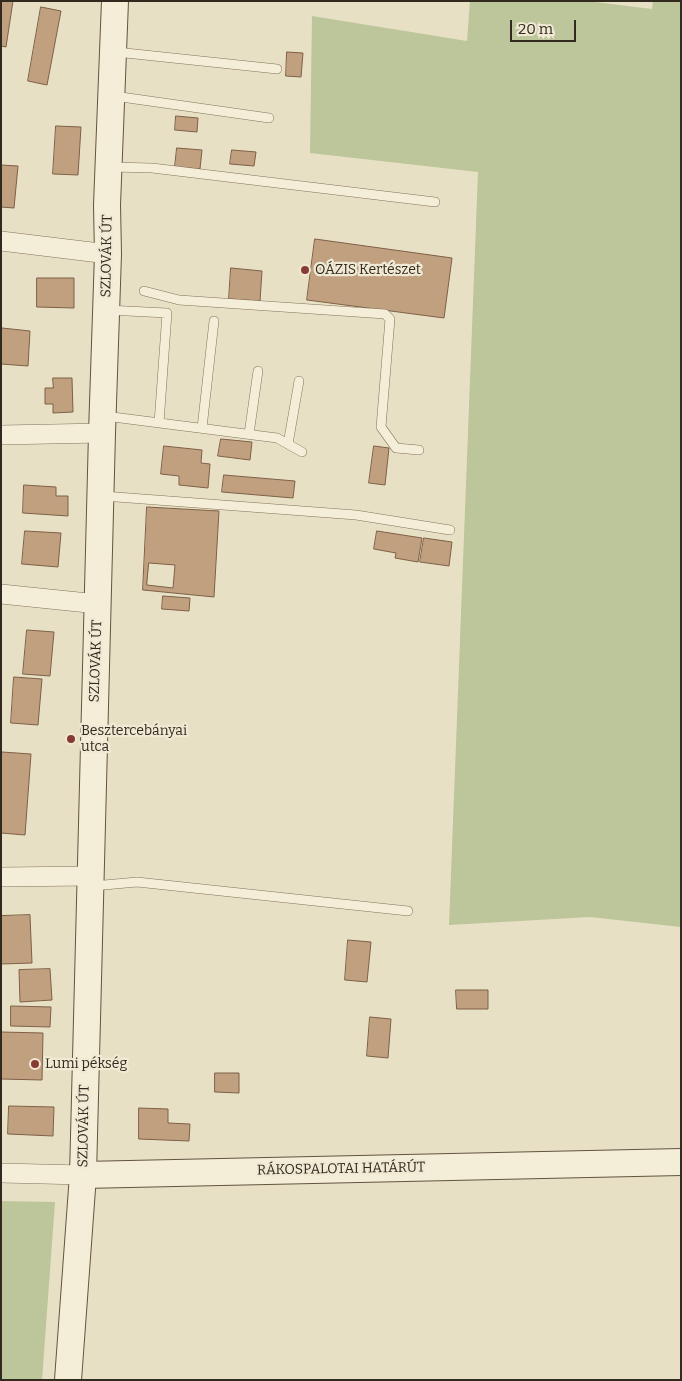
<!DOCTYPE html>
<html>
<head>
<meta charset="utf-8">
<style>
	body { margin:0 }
	#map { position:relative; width:682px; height:1381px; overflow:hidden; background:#e8e0c5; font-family:Bitter,serif }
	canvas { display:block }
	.frame { position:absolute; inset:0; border:2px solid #332a1f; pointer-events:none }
	.scale { position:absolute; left:510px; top:20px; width:66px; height:22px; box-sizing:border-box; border:2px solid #332a1f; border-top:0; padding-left:6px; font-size:15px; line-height:18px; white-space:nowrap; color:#332a1f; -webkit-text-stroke:4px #f0ead4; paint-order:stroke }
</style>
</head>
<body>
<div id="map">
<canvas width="682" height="1381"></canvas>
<div class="frame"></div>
<div class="scale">20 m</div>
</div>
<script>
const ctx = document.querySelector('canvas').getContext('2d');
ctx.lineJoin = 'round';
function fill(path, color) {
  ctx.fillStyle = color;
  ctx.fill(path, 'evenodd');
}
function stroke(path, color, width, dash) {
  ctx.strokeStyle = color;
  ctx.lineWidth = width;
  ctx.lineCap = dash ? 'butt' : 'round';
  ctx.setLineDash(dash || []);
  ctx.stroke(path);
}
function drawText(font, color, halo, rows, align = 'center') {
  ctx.font = font + ' Bitter,serif';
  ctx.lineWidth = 4.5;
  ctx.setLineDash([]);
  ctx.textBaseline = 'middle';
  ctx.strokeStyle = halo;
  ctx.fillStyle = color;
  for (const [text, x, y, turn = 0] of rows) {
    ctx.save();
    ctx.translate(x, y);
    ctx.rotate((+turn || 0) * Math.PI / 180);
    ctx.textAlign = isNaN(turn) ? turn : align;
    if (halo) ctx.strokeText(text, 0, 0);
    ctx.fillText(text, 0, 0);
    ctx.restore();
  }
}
fill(new Path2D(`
	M470,1H587L652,9L653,1H681V927L590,917L449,925L478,172L310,153L312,16L467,41Z
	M1,1201L55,1202L42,1380H1Z`), '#bdc59a');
const building = new Path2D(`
	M1,1H13L6,47L1,46Z
	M41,7L61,11L47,85L28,81Z
	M287,52L303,53L301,77L286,76Z
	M176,116L198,118L197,132L175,130Z
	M56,126L81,127L78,175L53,174Z
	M177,148L202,150L200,169L175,167Z
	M232,150L256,152L254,166L230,164Z
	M1,165L18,166L14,208L1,207Z
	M315,239L452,258L444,318L307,300Z
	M231,268L262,271L260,301L229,299Z
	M37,278H74V308L37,307Z
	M2,328L30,331L28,366L1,364Z
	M53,378H72L73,412L53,413V404H45V388H53Z
	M221,439L252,442L250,460L218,456Z
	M164,446L202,450L201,463L210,464L208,488L179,485V476L161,474Z
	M374,446L389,448L385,485L369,483Z
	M224,475L295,481L293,498L222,492Z
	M24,485L56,487V496H68V516L23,513Z
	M147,507L219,511L214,597L143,590Z
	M25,531L61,533L58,567L22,564Z
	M377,531L422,538L418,562L395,558L396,553L374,549Z
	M424,538L452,542L449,566L420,562Z
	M149,563L175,565L173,588L147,585Z
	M163,596L190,598L189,611L162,609Z
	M27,630L54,632L50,676L23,674Z
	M14,677L42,679L38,725L11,723Z
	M2,752L31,754L25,835L1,833Z
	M30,915L32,963L1,964V916Z
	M348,940L371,942L367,982L345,980Z
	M50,969L52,1000L20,1002L19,970Z
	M456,990H488V1009H457Z
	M11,1006L51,1007L50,1027L11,1026Z
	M370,1017L391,1019L388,1058L367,1056Z
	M1,1032L43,1033L42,1080L1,1079Z
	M215,1073H239V1093L215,1092Z
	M9,1106L54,1107L53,1136L8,1134Z
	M139,1108L168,1109V1123L190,1124L189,1141L139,1139Z`);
fill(building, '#c1a080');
stroke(building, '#7d6046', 1);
const lane = new Path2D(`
	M116,52L277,69
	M114,96L269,118
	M112,167L152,168L435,202
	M144,291L179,300L385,314L390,319L381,427L396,448L419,450
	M107,310L167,313L159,423
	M105,416L277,438L302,452
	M202,428L214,321
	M249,434L258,371
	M288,444L299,381
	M103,496L356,515L450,530
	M93,886L137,882L408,911`);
const street = new Path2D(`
	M1,241L108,254
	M1,435L102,433
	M1,594L98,604
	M1,877L90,876
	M1,1173L83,1175`);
const secondary = new Path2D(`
	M83,1175L681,1162
	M68,1380L83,1175L102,433L108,254L107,205L115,1`);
stroke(lane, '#81735d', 10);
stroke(street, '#81735d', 20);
stroke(secondary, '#625441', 28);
stroke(lane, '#f4edd7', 9);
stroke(street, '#f4edd7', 19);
stroke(secondary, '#f4edd7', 26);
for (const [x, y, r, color] of [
	[305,270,5,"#883b35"],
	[71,739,5,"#883b35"],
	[35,1064,5,"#883b35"]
]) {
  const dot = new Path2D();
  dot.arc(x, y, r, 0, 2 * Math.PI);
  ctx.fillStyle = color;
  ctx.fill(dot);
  stroke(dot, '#f0ead4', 2);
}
drawText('14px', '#332a1f', '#f0ead4', [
	["SZLOVÁK ÚT",107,256,-89],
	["SZLOVÁK ÚT",96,661,-88],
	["SZLOVÁK ÚT",84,1126,-89],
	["RÁKOSPALOTAI HATÁRÚT",341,1169,-1]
]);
drawText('14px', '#332a1f', '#f0ead4', [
	["OÁZIS Kertészet",315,270],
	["Besztercebányai",81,731],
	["utca",81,747],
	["Lumi pékség",45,1064]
], 'left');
</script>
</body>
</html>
